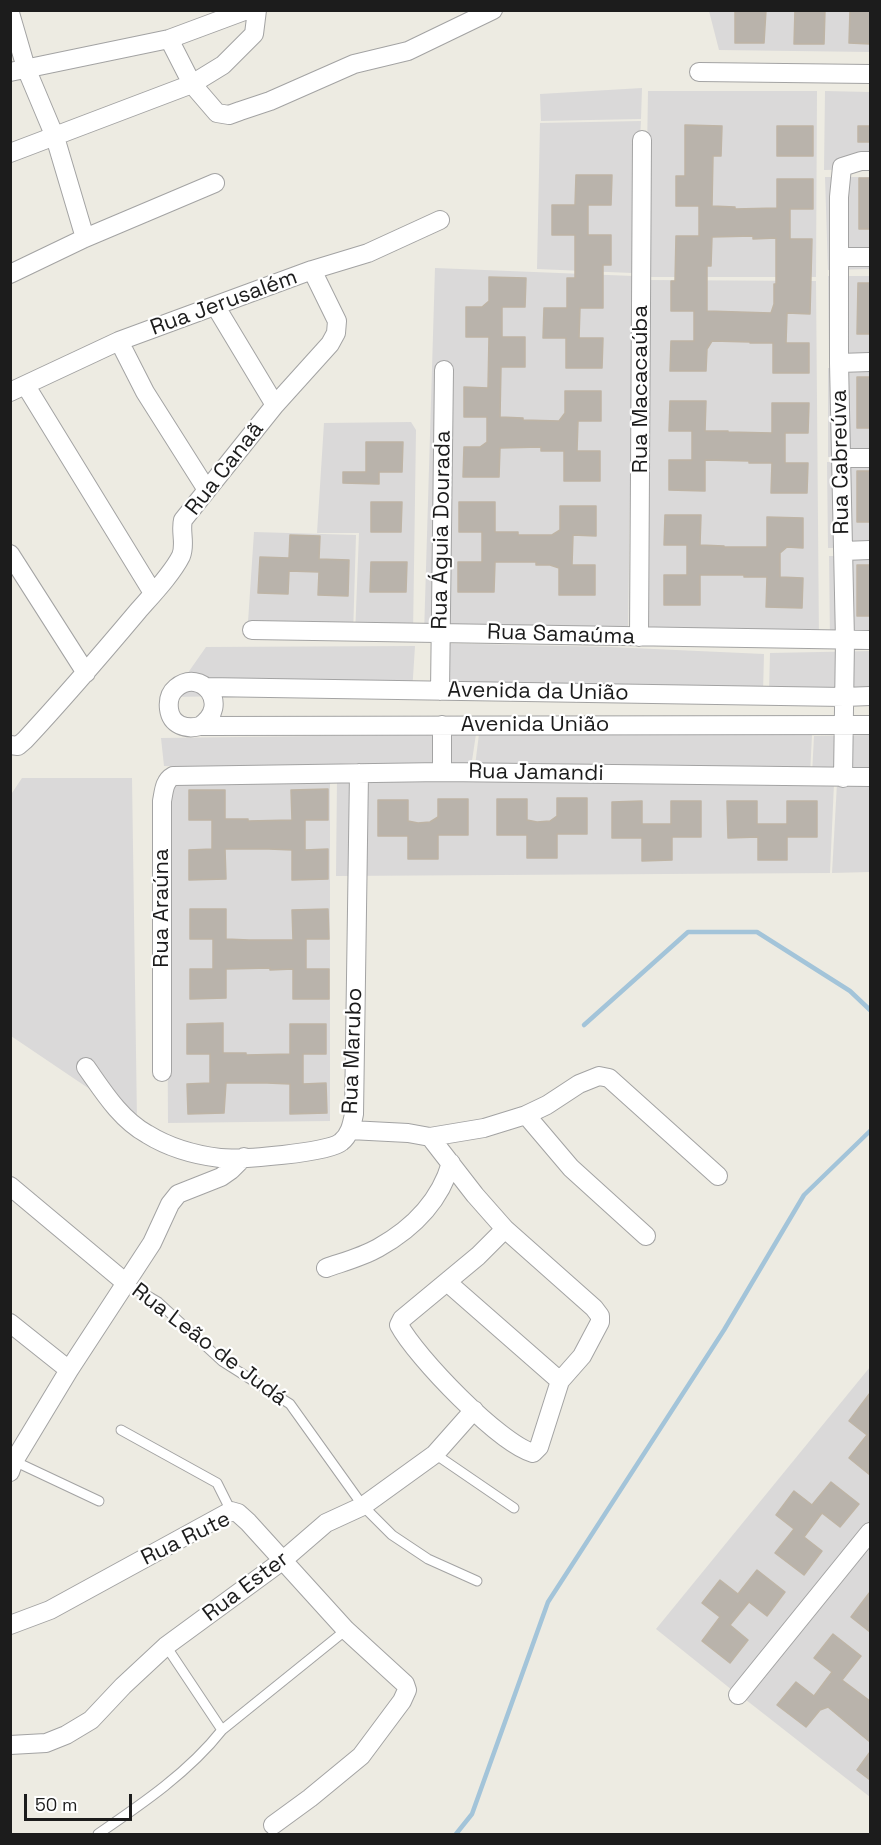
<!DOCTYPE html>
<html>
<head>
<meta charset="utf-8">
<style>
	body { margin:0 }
	#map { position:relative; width:881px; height:1845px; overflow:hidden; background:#edebe2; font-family:"Space Grotesk",sans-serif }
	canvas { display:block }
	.frame { position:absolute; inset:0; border:12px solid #1c1c1c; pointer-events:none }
	.scale { position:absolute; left:24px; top:1794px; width:108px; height:27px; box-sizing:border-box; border:3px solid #1c1c1c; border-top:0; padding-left:8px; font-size:18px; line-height:21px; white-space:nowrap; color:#1c1c1c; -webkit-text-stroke:4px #fff; paint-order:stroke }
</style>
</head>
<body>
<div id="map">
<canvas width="881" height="1845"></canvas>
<div class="frame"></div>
<div class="scale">50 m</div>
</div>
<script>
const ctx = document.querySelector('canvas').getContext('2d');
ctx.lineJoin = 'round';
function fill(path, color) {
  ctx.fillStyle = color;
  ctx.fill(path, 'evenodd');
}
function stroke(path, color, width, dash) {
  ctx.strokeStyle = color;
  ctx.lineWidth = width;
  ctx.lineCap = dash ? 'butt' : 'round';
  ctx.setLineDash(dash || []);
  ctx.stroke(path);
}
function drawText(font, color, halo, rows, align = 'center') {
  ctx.font = font + ' "Space Grotesk",sans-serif';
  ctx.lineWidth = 4.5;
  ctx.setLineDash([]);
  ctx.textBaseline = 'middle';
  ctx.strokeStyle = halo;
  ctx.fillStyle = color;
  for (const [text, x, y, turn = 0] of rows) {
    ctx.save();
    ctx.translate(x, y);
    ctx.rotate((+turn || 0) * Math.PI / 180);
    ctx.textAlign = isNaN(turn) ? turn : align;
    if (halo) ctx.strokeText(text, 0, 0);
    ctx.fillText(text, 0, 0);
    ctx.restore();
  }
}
fill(new Path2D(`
	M709,11H870V52L719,50Z
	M642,88L641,119L541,121L540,94Z
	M648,91H817L816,277H645Z
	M825,91L870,92V169L824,170Z
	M641,121L632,273L537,269L540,123Z
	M825,177H870V269L828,270Z
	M435,268L633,276L628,634L424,635Z
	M828,276H870V361H829Z
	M646,280L816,281L819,643L637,635Z
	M828,368H870V457H828Z
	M411,422L416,430L413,635L355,636L359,533H317L324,423Z
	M827,462H870V548H828Z
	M254,532L356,535L353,636L247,637Z
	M829,556H870V642H830Z
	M435,643L610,647L764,654L763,693L432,688Z
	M415,646L412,693L171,697L206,647Z
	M870,651V694L769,692L770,653Z
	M476,734L470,774L359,773L164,766L161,738Z
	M479,734L812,735L810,775L474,774Z
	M870,735V776L812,775L814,736Z
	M22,778H132L137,1121L11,1036L10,796Z
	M337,778L834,783L830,873L336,876Z
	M166,779L330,783V1121L168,1123Z
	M837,783H870V872L832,873Z
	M870,1367V1529L737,1694L656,1629Z
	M870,1536V1797L741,1696Z`), '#dad9d9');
stroke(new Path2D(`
	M584,1025L688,932H757L850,991L870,1010
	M456,1834L472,1814L548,1602L724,1330L804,1195L870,1131`), '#a3c4d9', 4.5);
const building = new Path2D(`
	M735,10H766L764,43H735Z
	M795,10H825L824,44H794Z
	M850,10H870V44L849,43Z
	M685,125L722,126L721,156H713L712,206L735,207V209L777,208V179H813V209H790V239H812L810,314L787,313L786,343H809V373H773V343H750V342L712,341L707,349L706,371H670L671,341H694V311H671V281H675L676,236H699V206H676V176H685ZM753,236V239L776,238V284H774V304L771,313L707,311V266H711L712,237Z
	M777,126H813V156H777Z
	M858,126H870V142H858Z
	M576,175H612L611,205H588V235H611V265H603V308H580L579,338H603L602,368H566V338H543L544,308H567V278H575V235H552V205H575Z
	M859,178H870V229H859Z
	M489,277L526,278L525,307H502V337H525V367H501L500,417L523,418V420L559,421L565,413V391H601V421H578L577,451H600V481H564V451H541V447L500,448L499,477H463L464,447H480L487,442V417H464V387L488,388L489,337H466V307H482L489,301Z
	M858,283H870V334H857Z
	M857,377H870V428H857Z
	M670,401H706L705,431H728V432L772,433V403H809L808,433H785V463H808L807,493H771L772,463H749V461L705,460V491L669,490V460H692V431H669Z
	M366,442H403L402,472H379V484L343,483V472H366Z
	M857,471H870V522H857Z
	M371,502H402L401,532H371Z
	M459,502H495V532H518V535H552L560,530V506H596V536L573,535L572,565H595V595H559V568L550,565H536V562H495L494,592H458V562H482V532H459Z
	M665,515H701L700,545L724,546V547H767V517L803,518V548L787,547L780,553V577L803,578L802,608L766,607L767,577H744V575H700V605H664V575H687V545H664Z
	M290,535L320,536L319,559L349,560L348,596L318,595L319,572L289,571L288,594L258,593L260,557L289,558Z
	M371,562H407L406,592H370Z
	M857,565H870V616H857Z
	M328,789V820H305V850L328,849V879L292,880V850L269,849H225L226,879L189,880V850L212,849V820H189V790H225V819H248V821L292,820L291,790Z
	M557,798H587V834H557V858H527V835H497V799H527V820L537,822L550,821L557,816Z
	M438,799H468V835H438V859H408V836H378V800H408V821L418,823L430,822L438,817Z
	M642,801V824H671V801H701V837H672V860L642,861V838H612V802Z
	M727,801H757V824H787V801H817V837H787V860H758V837L728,838Z
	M190,909H226V939L249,940H293L292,910L328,909L329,939H306V969H329V999H293V969L270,970V968L226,969V998L190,999V969H213V939H190Z
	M223,1023V1053H246V1055L290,1054V1024H326V1054H303V1084L326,1083L327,1113L290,1114V1084L267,1083H226L224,1113L188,1114L187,1084L210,1083V1054H187V1024Z
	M870,1393V1475L849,1458L867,1435L849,1421Z
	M831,1482L859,1504L840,1527L822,1513L804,1537L822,1551L804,1575L775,1553L794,1529L776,1515L794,1491L812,1505Z
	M757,1570L785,1592L767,1616L749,1602L730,1625L748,1640L730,1663L702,1641L720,1617L702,1603L720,1580L738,1594Z
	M870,1592V1632L851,1617Z
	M833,1634L861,1656L842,1680L870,1701V1742L828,1707L820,1710L806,1727L777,1705L796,1682L814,1696L832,1672L814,1658Z
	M870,1752V1780L857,1770Z`);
fill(building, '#b9b3ab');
stroke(building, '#beb4a5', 1.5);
const service = new Path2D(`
	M126,1283L158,1302L222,1361L290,1404L363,1506L392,1535L428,1559L477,1581
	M121,1430L217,1483L231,1511
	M435,1454L514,1508
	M14,1461L99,1501
	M166,1646L222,1730
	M98,1834C142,1804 189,1772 222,1730L346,1630`);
const minor = new Path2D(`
	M10,13L26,68L55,137L85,238
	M169,39L192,84L217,113L229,115L240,111L270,101L354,64L408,51L493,10
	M10,72L169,39L247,10
	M699,72L870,74
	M10,153L192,84L223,65L254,34L257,10
	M841,257H870
	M10,274L85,238L215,183
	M216,307L275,405
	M119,341L145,392L207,490
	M839,363L870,362
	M26,386L153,593
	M10,392L119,341L312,270L368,253L440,220
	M841,458H870
	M843,551L870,550
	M10,554L86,673
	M252,630L870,640
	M639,637L642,140
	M206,687L844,697L870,696
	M440,691L444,370
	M442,725V772
	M200,726C232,705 201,667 176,688C170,693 168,701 169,709C171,725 186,730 200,726L870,725
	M10,745L18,746L25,740C64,698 101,655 138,611C152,595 172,574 181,556C186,544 180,532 183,520L275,405L330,344L336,333L337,321L312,270
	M843,778L845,640L839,363V197L842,167L861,161H870
	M86,1067C103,1091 120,1119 147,1134C168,1147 195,1155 220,1158C239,1160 329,1153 341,1142C350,1135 352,1124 354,1114L359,773
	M162,1072V801C164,791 164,781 173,776L442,772L870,777
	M526,1115L571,1168L646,1236
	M350,1130L408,1133L430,1137L484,1128L526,1115L547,1105L579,1084L599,1076L609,1078L718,1176
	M430,1137L475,1195L505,1229L594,1308L600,1316V1322L582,1356L560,1381L539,1447L533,1453C500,1444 416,1357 399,1325L402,1319L478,1256L505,1229
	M10,1186L126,1283
	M326,1268C343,1262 362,1257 378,1248C412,1229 440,1201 451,1163
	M447,1282L560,1381
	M10,1323L69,1370
	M10,1472L14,1461L69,1370L152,1243L170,1204L178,1194L221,1177L231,1170L244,1157
	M10,1625L50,1610L231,1511L238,1513L248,1522L346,1630L405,1684L407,1690L402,1701L361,1756L310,1798L273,1825
	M738,1695L870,1532
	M10,1745L46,1743L66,1735L91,1720L123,1686L166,1646L282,1561L326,1523L363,1506L435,1454L474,1410`);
stroke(service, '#a3a3a3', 11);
stroke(minor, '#a3a3a3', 20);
stroke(service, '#fff', 9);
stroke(minor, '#fff', 18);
drawText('22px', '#1c1c1c', '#fff', [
	["Rua Jerusalém",224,303,-20],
	["Rua Macacaúba",641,389,-90],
	["Rua Cabreúva",841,462,-91],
	["Rua Canaã",225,469,-52],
	["Rua Águia Dourada",442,530,-89],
	["Rua Samaúma",561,635,2],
	["Avenida da União",538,692,1],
	["Avenida União",535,725],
	["Rua Jamandi",536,773,1],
	["Rua Araúna",162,908,-90],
	["Rua Marubo",353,1051,-88],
	["Rua Leão de Judá",209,1345,37],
	["Rua Rute",186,1539,-26],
	["Rua Ester",246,1587,-37]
]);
</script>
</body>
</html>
